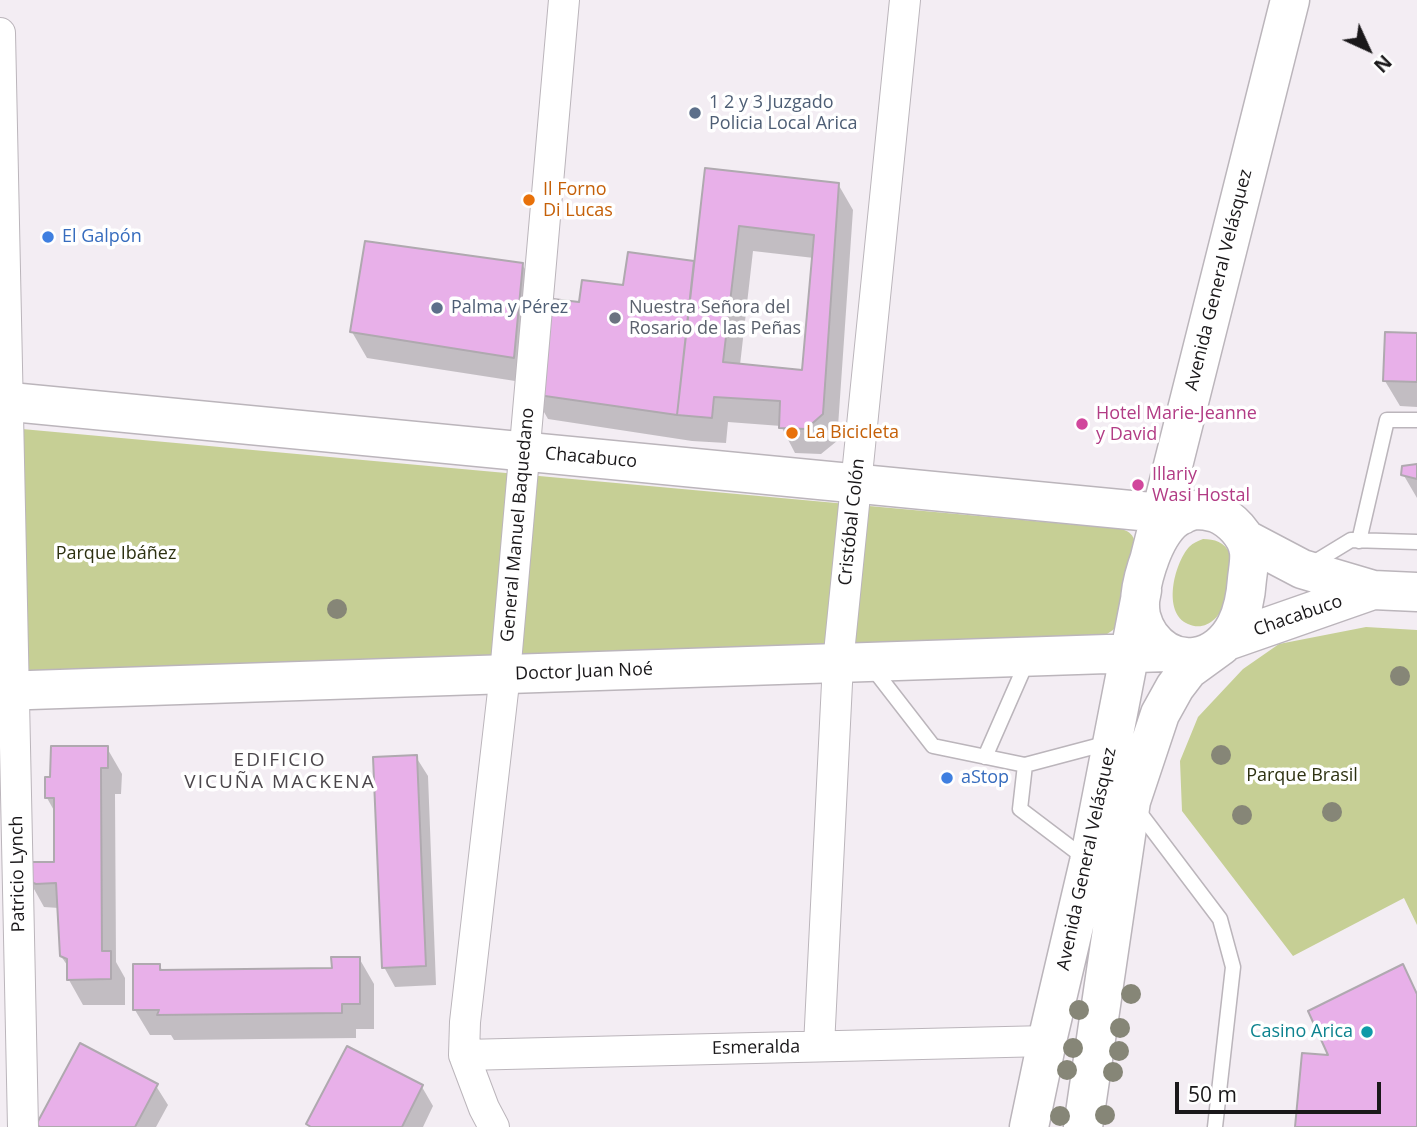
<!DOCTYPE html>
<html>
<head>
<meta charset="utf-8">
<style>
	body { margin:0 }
	#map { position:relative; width:1417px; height:1127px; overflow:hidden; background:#f3edf3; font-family:"Open Sans",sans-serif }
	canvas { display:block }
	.north { position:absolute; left:1333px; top:14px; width:70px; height:70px; -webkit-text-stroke:5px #fff; paint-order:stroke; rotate:135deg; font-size:19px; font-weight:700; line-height:28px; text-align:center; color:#1a181a }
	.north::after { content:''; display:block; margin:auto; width:24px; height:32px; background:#1a181a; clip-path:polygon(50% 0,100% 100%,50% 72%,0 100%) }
	.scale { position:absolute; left:1175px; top:1082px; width:206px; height:32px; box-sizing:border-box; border:4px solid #1a181a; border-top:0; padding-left:9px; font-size:21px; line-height:24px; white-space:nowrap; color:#1a181a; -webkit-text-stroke:5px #fff; paint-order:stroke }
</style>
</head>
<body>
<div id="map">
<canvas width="1417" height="1127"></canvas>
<div class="north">N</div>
<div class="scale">50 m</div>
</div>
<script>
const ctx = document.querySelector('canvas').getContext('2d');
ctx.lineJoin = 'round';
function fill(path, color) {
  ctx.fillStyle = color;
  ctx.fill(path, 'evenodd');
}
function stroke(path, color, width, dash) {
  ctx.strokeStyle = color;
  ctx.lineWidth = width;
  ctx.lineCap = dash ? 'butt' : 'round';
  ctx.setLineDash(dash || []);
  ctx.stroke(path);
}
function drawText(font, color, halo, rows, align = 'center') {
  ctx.font = font + ' "Open Sans",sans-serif';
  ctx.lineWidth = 7;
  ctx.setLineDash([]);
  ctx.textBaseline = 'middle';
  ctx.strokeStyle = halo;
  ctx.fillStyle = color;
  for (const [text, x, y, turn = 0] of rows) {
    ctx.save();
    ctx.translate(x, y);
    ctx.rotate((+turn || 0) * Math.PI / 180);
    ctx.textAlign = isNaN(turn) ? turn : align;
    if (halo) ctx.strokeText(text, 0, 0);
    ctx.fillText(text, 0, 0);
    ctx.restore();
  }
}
fill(new Path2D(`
	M0,427L1122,529C1130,532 1133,535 1135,542L1117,625L1113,630L1104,636L0,673Z
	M1203,539C1214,539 1225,542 1230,554C1233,562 1230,572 1228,580C1227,587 1227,595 1225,602C1220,618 1205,632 1188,624C1162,613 1174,564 1189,547C1193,543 1198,541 1203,539Z
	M1366,627L1417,630V925L1404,898L1293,956L1182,811L1180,761L1198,717L1243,669L1279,644Z`), '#c6cf95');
fill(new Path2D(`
	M706,170L838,184L853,210L837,441L821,454L795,453L781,426L728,422L726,443L692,441L548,419L533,393L581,304L625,287L630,254L696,263ZM753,251L814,258L803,372L740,365Z
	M522,264L537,290L528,383L367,358L352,332Z
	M1417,335V407L1400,406L1385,381Z
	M1417,465V498L1403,474Z
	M107,748L122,774L121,794H115L116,962L125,978V1005H83L69,980V968L61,956L59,908L44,907L29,880L56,864V814L47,798Z
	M416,757L428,776L436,985L395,987L384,967Z
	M359,958L374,984V1029H356V1038L174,1040L171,1035H150L135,1010L159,965L163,971L333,969Z
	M156,1086L168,1105L156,1127H39L38,1125Z
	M422,1087L433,1106L423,1127H309L308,1124Z`), '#0003');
const building = new Path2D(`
	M705,168L839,183L823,414L806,429L779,428L780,401L714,397L712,418L677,415ZM739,226L814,235L802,370L723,362Z
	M365,241L523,263L514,358L350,332Z
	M628,252L694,261L677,415L531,394L544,298L579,302L582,280L623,285Z
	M1385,332L1417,333V382L1383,381Z
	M1417,464V479L1401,475L1402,466Z
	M51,746H108V768H101L102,951H111V979L67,980V959L60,956L56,883L36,884L28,881L29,862H54V798H45V777H50Z
	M417,755L426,966L382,968L373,757Z
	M331,957H360V1004H342V1013L157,1015L159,1010H133V964H160V970L332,968Z
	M1403,964L1417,994V1127H1295L1302,1053L1328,1055L1308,1011Z
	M80,1043L158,1084L135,1127H40L36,1125Z
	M347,1046L423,1085L402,1127H311L306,1124Z`);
fill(building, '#e8b0e9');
stroke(building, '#afa9af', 2);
const lane = new Path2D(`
	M1359,541L1387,420H1417
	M1310,565L1351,540L1417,542
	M871,666L933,746L1025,765L1108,743
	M985,757L1028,659
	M1025,765L1020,809L1086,859
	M1136,808L1220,919L1233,967L1215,1127`);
const street = new Path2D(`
	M0,33L23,1127
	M819,1046L838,663L905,0
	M464,1055L1047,1041
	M494,1127L484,1108L464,1055L465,1022L505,674L564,0`);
const secondary = new Path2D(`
	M0,401L1182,515
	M1195,510C1202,510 1209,511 1216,513C1231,519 1247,535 1249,552C1250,560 1248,570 1247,579C1246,594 1243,611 1236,625C1218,661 1175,670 1150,636C1146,630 1143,624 1141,616C1136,590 1152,541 1171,522C1178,516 1186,512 1195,510Z
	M1245,539L1302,569L1373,590L1417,592
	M1149,561L1290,0
	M1224,642L1373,590
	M0,691L1167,652
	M1029,1127L1047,1041L1089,862L1142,590
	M1083,1127L1131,801L1160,714L1175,687L1188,670L1221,646`);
stroke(lane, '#bbb5bb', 17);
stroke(street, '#bbb5bb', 32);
stroke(secondary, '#bbb5bb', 41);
stroke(lane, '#fff', 14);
stroke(street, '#fff', 30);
stroke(secondary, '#fff', 38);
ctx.fillStyle = '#868677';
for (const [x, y] of [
	[337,609],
	[1400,676],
	[1221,755],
	[1332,812],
	[1242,815],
	[1131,994],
	[1079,1010],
	[1120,1028],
	[1073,1048],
	[1119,1051],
	[1067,1070],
	[1113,1072],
	[1105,1115],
	[1060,1116]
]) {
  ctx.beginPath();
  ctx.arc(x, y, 10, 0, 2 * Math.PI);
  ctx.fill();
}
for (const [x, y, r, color] of [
	[695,113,7,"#5c6f8a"],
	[529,200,7,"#e8710a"],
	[48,237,7,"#3f7fe0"],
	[437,308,7,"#5c6f8a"],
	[615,318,7,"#6b7280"],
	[1082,424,7,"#d1479c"],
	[792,433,7,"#e8710a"],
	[1138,485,7,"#d1479c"],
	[947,778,7,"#3f7fe0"],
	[1367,1032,7,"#0f9aa8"]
]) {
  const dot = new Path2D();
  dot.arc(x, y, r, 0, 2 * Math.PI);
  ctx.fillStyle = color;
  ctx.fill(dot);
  stroke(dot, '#fff', 2.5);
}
drawText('18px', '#4e5e75', '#fff', [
	["1 2 y 3 Juzgado",709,103],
	["Policia Local Arica",709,124],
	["Palma y Pérez",451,308]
], 'left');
drawText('18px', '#c56008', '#fff', [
	["Il Forno",543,190],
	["Di Lucas",543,211],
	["La Bicicleta",806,433]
], 'left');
drawText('18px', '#366cbe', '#fff', [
	["El Galpón",62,237],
	["aStop",961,778]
], 'left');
drawText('18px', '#1a181a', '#fff', [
	["Avenida General Velásquez",1219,280,-76],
	["Chacabuco",591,458,5],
	["Cristóbal Colón",852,522,-84],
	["General Manuel Baquedano",518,525,-85],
	["Chacabuco",1298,616,-19],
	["Doctor Juan Noé",584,672,-2],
	["Avenida General Velásquez",1087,859,-78],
	["Patricio Lynch",18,874,-91],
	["Esmeralda",756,1048,-1]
]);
drawText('18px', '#5b616d', '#fff', [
	["Nuestra Señora del",629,308],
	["Rosario de las Peñas",629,329]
], 'left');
drawText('18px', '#b23c85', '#fff', [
	["Hotel Marie-Jeanne",1096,414],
	["y David",1096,435],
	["Illariy",1152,475],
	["Wasi Hostal",1152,496]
], 'left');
drawText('18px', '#2d3111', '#fff', [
	["Parque Ibáñez",116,554],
	["Parque Brasil",1302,776]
]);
drawText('18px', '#0d838f', '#fff', [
	["Casino Arica",1353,1032]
], 'right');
ctx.letterSpacing = '2px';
drawText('19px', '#4b464b', '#fff', [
	["EDIFICIO",280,761],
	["VICUÑA MACKENA",280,783]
]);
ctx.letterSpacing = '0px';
</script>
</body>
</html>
